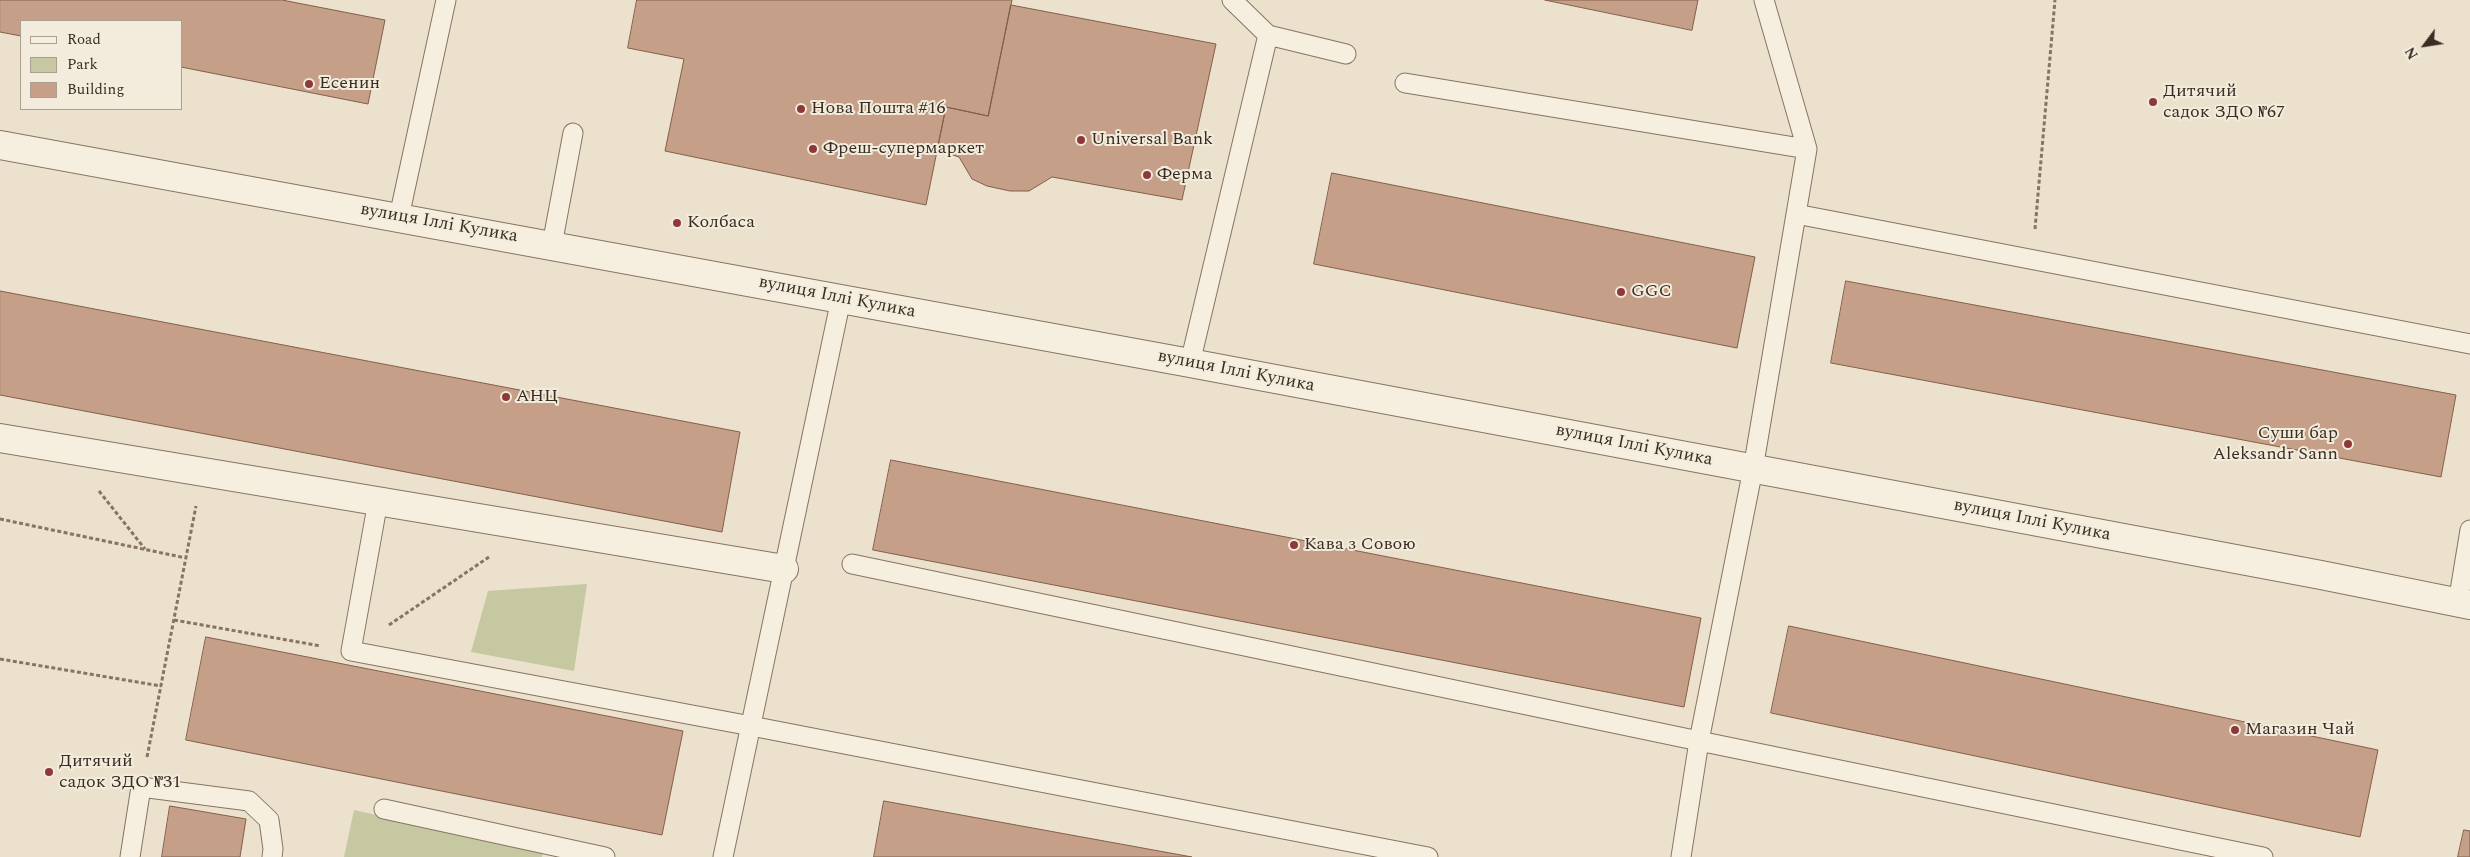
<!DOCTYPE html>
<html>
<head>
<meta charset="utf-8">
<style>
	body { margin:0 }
	#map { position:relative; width:2470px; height:857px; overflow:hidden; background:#ebe1cd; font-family:Spectral,serif }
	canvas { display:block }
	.legend { position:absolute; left:20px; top:20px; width:162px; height:90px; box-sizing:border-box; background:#f3ecdc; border:1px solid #a9a092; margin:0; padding:6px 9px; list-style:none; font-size:15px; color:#392d23 }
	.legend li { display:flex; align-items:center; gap:10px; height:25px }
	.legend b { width:25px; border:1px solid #a9a092 }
	.north { position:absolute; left:2400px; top:20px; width:50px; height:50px; -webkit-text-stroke:4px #f3ecdc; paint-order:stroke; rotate:239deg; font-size:14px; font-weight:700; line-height:20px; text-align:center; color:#392d23 }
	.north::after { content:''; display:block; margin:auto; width:18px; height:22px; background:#392d23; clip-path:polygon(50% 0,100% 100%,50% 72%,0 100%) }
</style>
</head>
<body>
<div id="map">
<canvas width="2470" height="857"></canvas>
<ul class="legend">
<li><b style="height:6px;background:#f6efdf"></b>Road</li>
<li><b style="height:14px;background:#c5c8a1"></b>Park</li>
<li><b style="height:14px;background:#c59f87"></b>Building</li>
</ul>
<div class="north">N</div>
</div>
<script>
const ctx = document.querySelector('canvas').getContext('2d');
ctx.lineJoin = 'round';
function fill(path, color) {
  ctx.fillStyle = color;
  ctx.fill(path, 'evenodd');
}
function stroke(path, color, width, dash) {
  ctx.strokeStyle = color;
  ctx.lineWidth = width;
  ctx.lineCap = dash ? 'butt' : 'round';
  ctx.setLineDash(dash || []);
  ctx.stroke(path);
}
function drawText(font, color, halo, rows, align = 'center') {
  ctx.font = font + ' Spectral,serif';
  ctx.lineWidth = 4;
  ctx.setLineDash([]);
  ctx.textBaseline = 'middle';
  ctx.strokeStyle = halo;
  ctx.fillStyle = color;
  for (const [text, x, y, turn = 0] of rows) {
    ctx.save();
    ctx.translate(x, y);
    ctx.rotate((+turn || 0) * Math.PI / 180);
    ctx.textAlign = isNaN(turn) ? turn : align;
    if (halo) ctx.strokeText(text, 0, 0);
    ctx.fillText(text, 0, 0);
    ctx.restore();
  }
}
fill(new Path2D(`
	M587,584L574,671L471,652L488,591Z
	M354,810L543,852L542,857H344Z`), '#c5c8a1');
const building = new Path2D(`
	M0,0H282L385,20L368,104L181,67V21H21V36L0,32Z
	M637,0H1012L988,116L946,107L926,205L665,151L684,59L628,48Z
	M1545,0H1698L1692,30Z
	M1011,5L1216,44L1182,200L1052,177L1029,191H1010L987,186L972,179L959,157L937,150L946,107L988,116Z
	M1332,173L1755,257L1737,348L1314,264Z
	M1846,281L2456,395L2441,477L1831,363Z
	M0,291L740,432L722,532L0,395Z
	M891,460L1701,618L1684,707L873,550Z
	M1789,626L2378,750L2360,837L1771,713Z
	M206,637L683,731L662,835L186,740Z
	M884,801L1192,857H874Z
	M170,806L246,819L240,857H162Z
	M2464,830L2470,831V857H2458Z`);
fill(building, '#c59f87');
stroke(building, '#835f4a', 1);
const service = new Path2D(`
	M1232,0L1268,35
	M1764,0L1807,149L1753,469L1699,741L2263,857
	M1405,83L1807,149
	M1796,214L2470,344
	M399,217L446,0
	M552,245L573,133
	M1190,363L1268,35L1346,54
	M378,501L351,651L751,726L1428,857
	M852,564L1699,741L1681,857
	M2458,603L2470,530
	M384,809L605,857
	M130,857L141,787L249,801L269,820L273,849L272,857
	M723,857L841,299`);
const minor = new Path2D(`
	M0,438L784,569`);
const tertiary = new Path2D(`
	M0,145L1190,363L2321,575L2470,605`);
stroke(service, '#877462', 21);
stroke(minor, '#877462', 30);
stroke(tertiary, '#877462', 30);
stroke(new Path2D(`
	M2035,229L2055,0
	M99,491L145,549
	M0,519L186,558
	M174,620L321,646
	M389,625L489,557
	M0,659L161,686
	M147,757L196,506`), '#877462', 3, [4, 2.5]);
stroke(service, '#f6efdf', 19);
stroke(minor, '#f6efdf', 28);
stroke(tertiary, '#f6efdf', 28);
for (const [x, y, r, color] of [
	[309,84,5,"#8f383c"],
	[2153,102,5,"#8f383c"],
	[801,109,5,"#8f383c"],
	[1081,140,5,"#8f383c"],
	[813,149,5,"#8f383c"],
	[1147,175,5,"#8f383c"],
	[677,223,5,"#8f383c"],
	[1621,292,5,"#8f383c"],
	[506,397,5,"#8f383c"],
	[2348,444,5,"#8f383c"],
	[1294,545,5,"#8f383c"],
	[2235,730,5,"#8f383c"],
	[49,772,5,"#8f383c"]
]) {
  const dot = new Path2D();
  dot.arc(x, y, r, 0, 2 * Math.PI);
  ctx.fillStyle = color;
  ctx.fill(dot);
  stroke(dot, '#f3ecdc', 2);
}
drawText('18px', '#392d23', '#f3ecdc', [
	["Есенин",319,84],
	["Дитячий",2163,92],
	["садок ЗДО №67",2163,113],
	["Нова Пошта #16",811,109],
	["Universal Bank",1091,140],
	["Фреш-супермаркет",823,149],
	["Ферма",1157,175],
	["Колбаса",687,223],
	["GGC",1631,292],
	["АНЦ",516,397],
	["Суши бар",2338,434,"right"],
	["Aleksandr Sann",2338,455,"right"],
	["Кава з Совою",1304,545],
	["Магазин Чай",2245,730],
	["Дитячий",59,762],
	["садок ЗДО №31",59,783]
], 'left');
drawText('18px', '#392d23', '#f3ecdc', [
	["вулиця Іллі Кулика",439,224,10],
	["вулиця Іллі Кулика",837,298,11],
	["вулиця Іллі Кулика",1236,372,11],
	["вулиця Іллі Кулика",1634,446,11],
	["вулиця Іллі Кулика",2032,521,11]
]);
</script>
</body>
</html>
